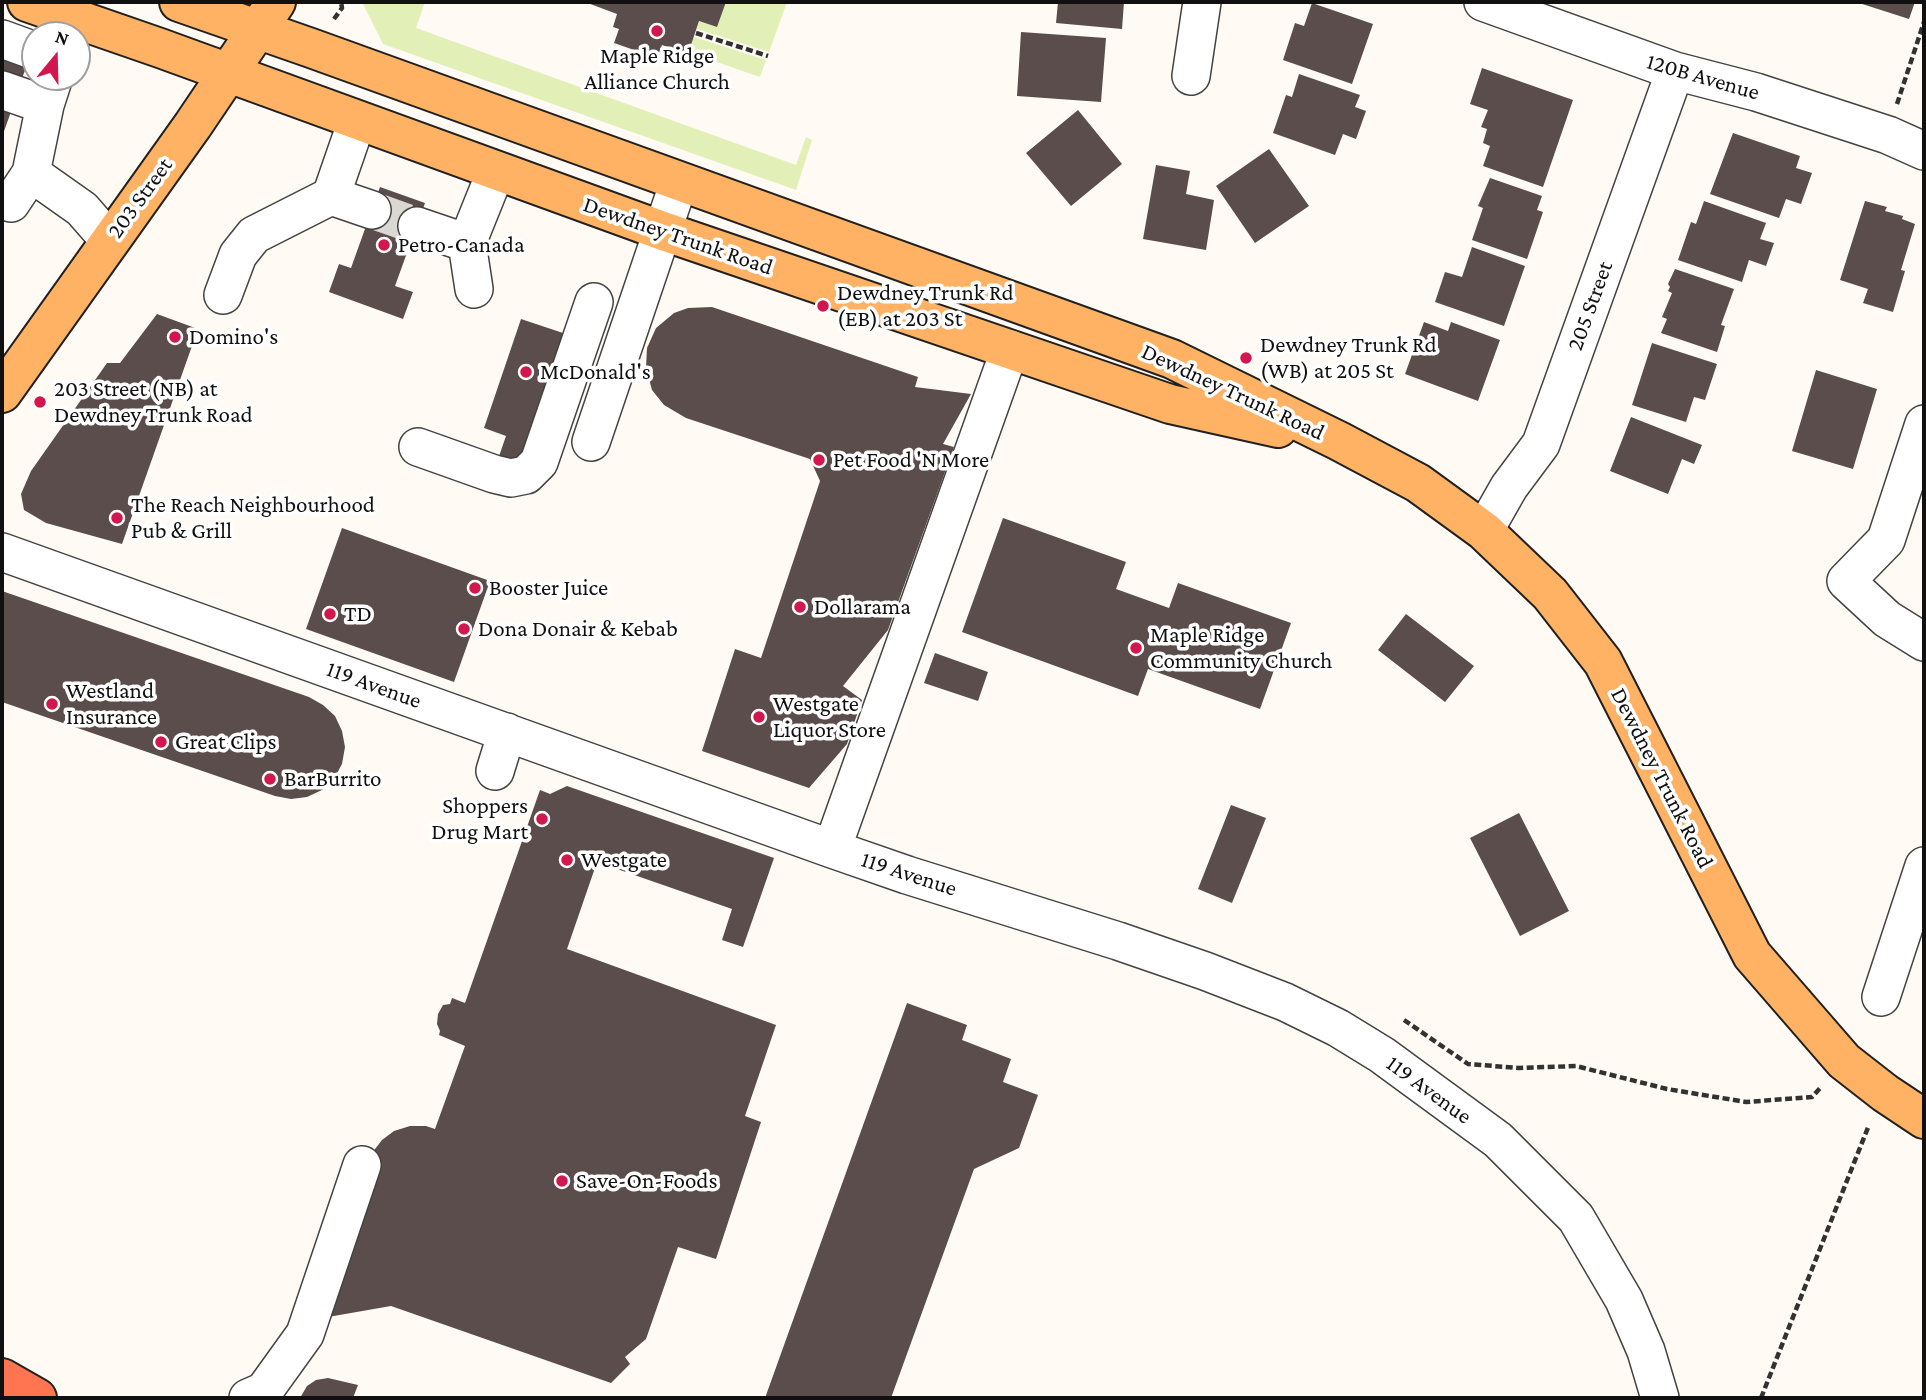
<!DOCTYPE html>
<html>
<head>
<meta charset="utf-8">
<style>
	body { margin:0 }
	#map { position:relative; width:1926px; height:1400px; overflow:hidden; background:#fffaf3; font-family:"Crimson Pro",serif }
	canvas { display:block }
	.frame { position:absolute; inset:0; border:4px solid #101010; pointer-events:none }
	.north { position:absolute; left:21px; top:21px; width:70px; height:70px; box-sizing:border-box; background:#fff; border:2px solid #9f9f9f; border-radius:50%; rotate:19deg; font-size:19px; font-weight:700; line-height:28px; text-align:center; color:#101010 }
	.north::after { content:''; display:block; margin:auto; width:24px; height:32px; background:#d1174e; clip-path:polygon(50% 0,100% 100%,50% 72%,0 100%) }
</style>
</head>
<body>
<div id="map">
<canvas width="1926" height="1400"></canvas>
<div class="frame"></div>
<div class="north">N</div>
</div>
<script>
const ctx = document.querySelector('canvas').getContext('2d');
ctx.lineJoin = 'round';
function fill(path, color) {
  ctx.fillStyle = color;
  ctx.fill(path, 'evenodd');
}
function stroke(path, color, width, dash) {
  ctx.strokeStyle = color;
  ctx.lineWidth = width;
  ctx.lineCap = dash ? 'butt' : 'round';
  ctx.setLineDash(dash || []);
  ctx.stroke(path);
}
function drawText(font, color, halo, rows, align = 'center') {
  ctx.font = font + ' "Crimson Pro",serif';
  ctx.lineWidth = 7;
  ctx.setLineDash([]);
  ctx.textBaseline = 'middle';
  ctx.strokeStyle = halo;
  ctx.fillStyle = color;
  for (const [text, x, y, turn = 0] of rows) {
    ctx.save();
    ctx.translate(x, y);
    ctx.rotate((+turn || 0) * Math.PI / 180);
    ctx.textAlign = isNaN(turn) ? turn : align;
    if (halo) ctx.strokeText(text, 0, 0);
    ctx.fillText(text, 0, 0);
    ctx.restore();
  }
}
fill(new Path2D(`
	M362,2H425L416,28L796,165L806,137L812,140L796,190L383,44Z
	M726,2H787L769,52L697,29L699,21L717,27Z
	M694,37L766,60L760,77L688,52Z`), '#e2efb7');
fill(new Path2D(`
	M585,2H726L717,27L699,21L688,54L662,45L657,58L614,43L619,29L613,27L617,14Z
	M1058,2H1124L1122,29L1056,23Z
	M1856,2H1915L1909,19Z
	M1312,3L1373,24L1352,84L1283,60L1295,23L1304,26Z
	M1021,32L1106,38L1101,102L1017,96Z
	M2,44L31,55L19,86L2,80Z
	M1482,68L1573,100L1543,187L1483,166L1490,146L1483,143L1487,129L1481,127L1488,110L1470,104Z
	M1299,74L1360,95L1355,107L1366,111L1356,139L1343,134L1335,155L1273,133L1286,95L1292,97Z
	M2,103L13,106L2,137Z
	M1078,110L1122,164L1071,206L1026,153Z
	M1733,133L1800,156L1796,168L1812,173L1801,204L1786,199L1779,218L1710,194Z
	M1269,149L1309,206L1255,243L1216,186Z
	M1156,165L1190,171L1186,194L1214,200L1206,250L1143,239Z
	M1490,178L1542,196L1537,210L1543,212L1527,259L1472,240L1483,208L1478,206Z
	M380,187L425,203L395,286L413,292L403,319L329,292L339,264L351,268Z
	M1704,201L1766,223L1760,239L1774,243L1766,266L1749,260L1742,282L1678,260L1691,222L1696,224Z
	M1865,201L1887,207L1885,211L1903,216L1902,219L1915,224L1901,270L1905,271L1893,312L1863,303L1868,289L1840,280Z
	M1472,247L1525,266L1504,326L1435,302L1445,272L1462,277Z
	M1675,269L1734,289L1721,325L1725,326L1717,352L1661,333L1667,319L1662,317L1672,293L1668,291L1670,287L1668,284Z
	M712,307L918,377L915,387L971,394L943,444L954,447L888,630L843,686L862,700L847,744L809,788L702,751L735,649L761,658L820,481L810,459L686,418L664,405L652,390L646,368L647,348L656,328L674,313L688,308Z
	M157,314L198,329L122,544L46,523L24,510L21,494L31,471L107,363H120Z
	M521,319L575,337L532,460L496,465L506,436L484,428Z
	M1424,322L1448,331L1451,322L1500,340L1478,401L1405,374Z
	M1652,343L1717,364L1705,400L1694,397L1686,422L1632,405Z
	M1816,370L1877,389L1853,469L1792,451Z
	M1631,417L1702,445L1694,464L1682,459L1668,494L1610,471Z
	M1003,518L1126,562L1116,589L1169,608L1178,583L1291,623L1260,709L1148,669L1138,696L962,632Z
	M342,528L490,581L454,682L306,629Z
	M2,591L309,697L323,705L335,716L342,731L345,747L342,764L334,779L322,790L307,797L291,799L275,796L2,702Z
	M1406,614L1474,666L1445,702L1378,650Z
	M935,653L988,672L978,701L924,683Z
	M567,786L774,858L743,947L722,940L732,909L597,862L567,949L776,1025L745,1116L761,1122L716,1259L678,1247L646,1339L625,1357L630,1364L611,1383L391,1306L328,1317L372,1153L382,1140L394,1131L410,1126H426L435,1129L465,1046L439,1035L440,1031L437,1024L438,1014L443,1005L450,1004L452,998L465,1003L540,790L550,794Z
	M1231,805L1266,818L1232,903L1198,889Z
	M1519,813L1569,911L1520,936L1470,838Z
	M907,1003L967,1025L962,1040L1011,1059L1003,1082L1038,1095L1019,1148L974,1169L891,1398H765Z
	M328,1378L358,1385L353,1398H300L307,1386L316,1380Z`), '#5a4d4b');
stroke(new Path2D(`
	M372,210L417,226`), '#dbd7d1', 37, [37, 18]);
const minor = new Path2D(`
	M1483,2L1675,71L1756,92L1888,135L1924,151
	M2,39L35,51
	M1191,76L1202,2
	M2,90L45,105L54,77
	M357,121L331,196L372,210
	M31,173L45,105
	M2,200L11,203L31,173L82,209L110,241
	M417,226L467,243
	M474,289L467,243L496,171
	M223,295L238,255L254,235L331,196
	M1924,424L1886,540L1846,581L1887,619L1924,642
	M591,442L679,182
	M418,447L494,474L511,478L526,475L539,462L594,302
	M1484,531L1509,487L1541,444L1675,71
	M2,552L832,849L907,875L1118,941L1205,971L1285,1002L1338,1028L1382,1055L1498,1140L1576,1218L1624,1300L1646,1351L1660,1398
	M495,771L507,732
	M832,849L1010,349
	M1881,997L1924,866
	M248,1398L264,1391L305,1334L362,1165`);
const major = new Path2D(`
	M27,2L160,48L663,231L1170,404L1278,428
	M179,2L311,48L1172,359L1339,441L1418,483L1484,531L1550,594L1603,662L1752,955L1844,1061L1885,1093L1924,1119
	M2,393L193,125L276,2`);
const highway = new Path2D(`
	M2,1378L37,1398`);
stroke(minor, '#434343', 40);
stroke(major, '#212121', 42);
stroke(highway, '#212121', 42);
stroke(new Path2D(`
	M334,19L342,8L341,2
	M696,33L768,56
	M1897,104L1924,22
	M1404,1020L1468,1064L1519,1068L1576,1066L1667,1089L1746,1102L1812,1097L1821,1087
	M1761,1398L1869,1125`), '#323232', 4.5, [7, 3.5]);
stroke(minor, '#fff', 37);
stroke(major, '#ffb263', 38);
stroke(highway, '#ff7551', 38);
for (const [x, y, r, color] of [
	[657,31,7,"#d1174e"],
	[384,245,7,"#d1174e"],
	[823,306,7,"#d1174e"],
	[175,337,7,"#d1174e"],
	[1246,358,7,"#d1174e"],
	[526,372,7,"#d1174e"],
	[40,402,7,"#d1174e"],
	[819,460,7,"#d1174e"],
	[117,518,7,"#d1174e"],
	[475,588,7,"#d1174e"],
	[800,607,7,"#d1174e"],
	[330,614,7,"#d1174e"],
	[464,629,7,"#d1174e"],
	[1136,648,7,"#d1174e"],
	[52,704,7,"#d1174e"],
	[759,717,7,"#d1174e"],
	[161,742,7,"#d1174e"],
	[270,779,7,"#d1174e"],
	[542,819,7,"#d1174e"],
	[567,860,7,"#d1174e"],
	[562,1181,7,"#d1174e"]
]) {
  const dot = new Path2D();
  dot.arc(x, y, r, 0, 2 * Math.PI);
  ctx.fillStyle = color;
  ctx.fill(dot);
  stroke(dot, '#fff', 2.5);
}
drawText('23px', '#101010', '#fff', [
	["Maple Ridge",657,56,"center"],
	["Alliance Church",657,82,"center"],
	["Petro-Canada",398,245],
	["Dewdney Trunk Rd",837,293],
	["(EB) at 203 St",837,319],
	["Domino's",189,337],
	["Dewdney Trunk Rd",1260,345],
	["(WB) at 205 St",1260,371],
	["McDonald's",540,372],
	["203 Street (NB) at",54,389],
	["Dewdney Trunk Road",54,415],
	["Pet Food 'N More",833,460],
	["The Reach Neighbourhood",131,505],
	["Pub & Grill",131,531],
	["Booster Juice",489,588],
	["Dollarama",814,607],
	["TD",344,614],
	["Dona Donair & Kebab",478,629],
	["Maple Ridge",1150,635],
	["Community Church",1150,661],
	["Westland",66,691],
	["Insurance",66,717],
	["Westgate",773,704],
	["Liquor Store",773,730],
	["Great Clips",175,742],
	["BarBurrito",284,779],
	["Shoppers",528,806,"right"],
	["Drug Mart",528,832,"right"],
	["Westgate",581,860],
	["Save-On-Foods",576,1181]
], 'left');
drawText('23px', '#101010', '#fff', [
	["120B Avenue",1703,77,16],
	["203 Street",140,198,-54],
	["Dewdney Trunk Road",678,236,19],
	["205 Street",1590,306,-70],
	["Dewdney Trunk Road",1233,392,25],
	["119 Avenue",374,685,20],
	["Dewdney Trunk Road",1662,778,63],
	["119 Avenue",909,874,18],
	["119 Avenue",1429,1090,36]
]);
</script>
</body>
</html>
